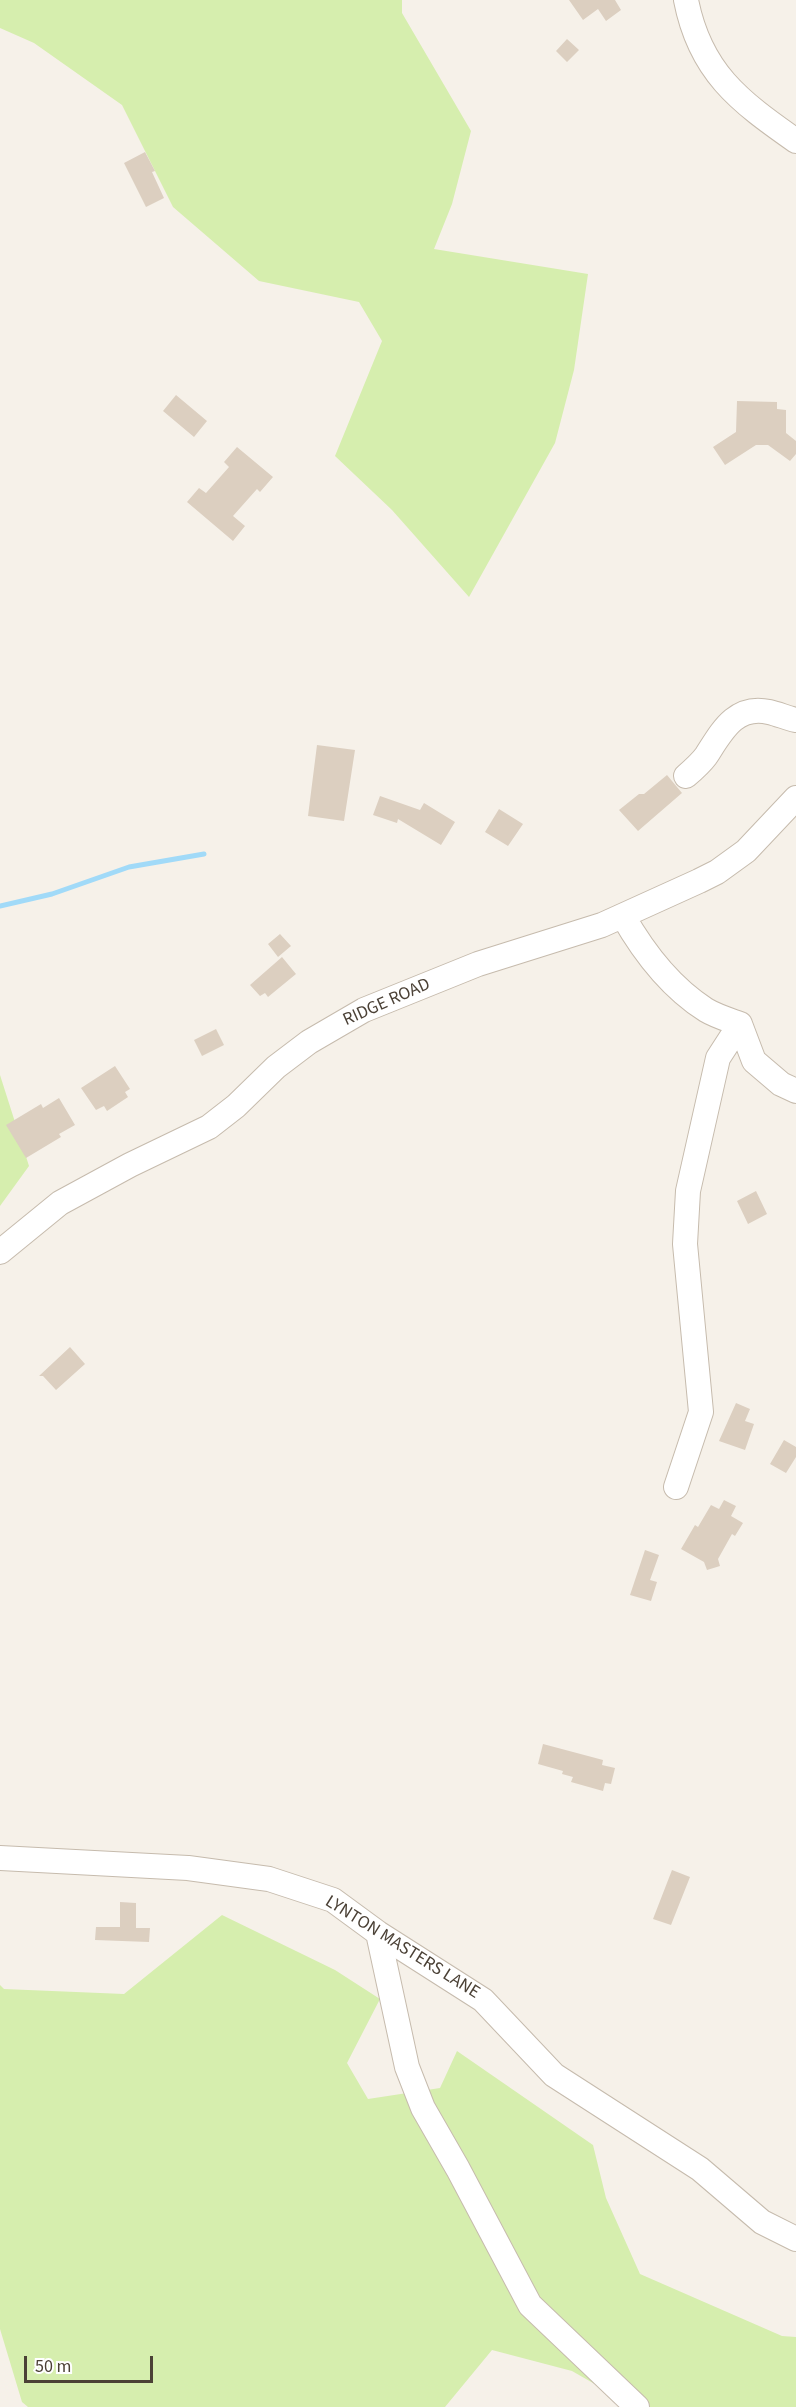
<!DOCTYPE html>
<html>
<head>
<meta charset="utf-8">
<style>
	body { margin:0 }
	#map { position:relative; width:796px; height:2407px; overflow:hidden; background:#f6f1e9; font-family:"Source Sans 3",sans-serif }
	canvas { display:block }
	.scale { position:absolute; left:24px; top:2356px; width:129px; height:27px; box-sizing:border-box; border:3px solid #4b4136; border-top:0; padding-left:8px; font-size:18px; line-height:21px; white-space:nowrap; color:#4b4136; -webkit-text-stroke:4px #fff; paint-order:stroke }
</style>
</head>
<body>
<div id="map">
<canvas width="796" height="2407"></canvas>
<div class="scale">50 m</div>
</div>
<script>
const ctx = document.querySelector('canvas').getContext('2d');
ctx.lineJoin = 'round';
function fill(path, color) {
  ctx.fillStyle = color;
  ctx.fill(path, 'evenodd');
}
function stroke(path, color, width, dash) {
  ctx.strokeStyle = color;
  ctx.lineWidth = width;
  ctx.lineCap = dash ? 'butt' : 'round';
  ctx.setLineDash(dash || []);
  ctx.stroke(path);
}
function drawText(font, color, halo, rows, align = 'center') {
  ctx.font = font + ' "Source Sans 3",sans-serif';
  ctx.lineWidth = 4.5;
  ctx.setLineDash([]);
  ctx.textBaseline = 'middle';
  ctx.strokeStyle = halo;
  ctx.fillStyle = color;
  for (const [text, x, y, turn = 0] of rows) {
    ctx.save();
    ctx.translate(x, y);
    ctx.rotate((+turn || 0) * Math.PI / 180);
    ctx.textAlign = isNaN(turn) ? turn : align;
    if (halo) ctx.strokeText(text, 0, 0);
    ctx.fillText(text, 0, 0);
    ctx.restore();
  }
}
fill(new Path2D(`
	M0,0H402V13L471,131L452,204L434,249L588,274L574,370L555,443L469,597L392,510L335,456L382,341L359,302L259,281L173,207L122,105L34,43L0,28Z
	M0,1075L29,1166L0,1206Z
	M222,1915L335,1970L380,1999L347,2063L368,2099L440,2088L457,2051L593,2145L606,2198L640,2274L782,2336L796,2337V2407H635L572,2371L492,2350L445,2407H28L22,2402L0,2329V1985L4,1989L124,1994Z`), '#d6eeae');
stroke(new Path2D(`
	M0,906L52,894L129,867L204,854`), '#a1daf8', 5);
fill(new Path2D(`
	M569,0H615L621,10L606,21L598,9L583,20Z
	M567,39L579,50L567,62L556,51Z
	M145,152L155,171L152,172L164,198L146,207L124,163Z
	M176,395L207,421L194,437L163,411Z
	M737,401L777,402V409L786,410V433L796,441V454L790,461L768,445H756L725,465L713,447L736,432Z
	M237,447L273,477L260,492L257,489L233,516L245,526L233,541L187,502L199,488L206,493L229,467L224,462Z
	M317,745L355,750L344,821L308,816Z
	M667,775L682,793L638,831L619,810L639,794H644Z
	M380,796L420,810L424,803L455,822L441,845L398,819L397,823L373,815Z
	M499,809L523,824L508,846L485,832Z
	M280,934L291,946L278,957L268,944Z
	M282,957L296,974L268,997L265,993L260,996L250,985Z
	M216,1029L224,1045L202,1056L194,1040Z
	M115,1066L130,1089L125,1092L128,1097L107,1111L104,1106L96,1110L81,1088Z
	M59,1098L75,1125L59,1134L61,1137L26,1158L6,1125L41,1104L43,1108Z
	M756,1191L767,1214L748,1224L737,1201Z
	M70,1347L85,1364L56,1390L43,1376H39Z
	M736,1403L750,1409L745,1421L754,1424L745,1450L719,1441Z
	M784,1440L796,1447V1457L786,1473L770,1464Z
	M724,1500L736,1506L731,1516L743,1523L735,1536L732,1534L718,1559L720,1566L707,1570L704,1562L681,1549L695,1525L698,1527L711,1505L719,1509Z
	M645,1550L659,1555L650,1580L657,1582L651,1601L630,1595Z
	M543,1744L603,1760L602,1765L615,1768L611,1784L605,1783L603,1791L571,1782L573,1777L562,1774L563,1771L538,1764Z
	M672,1870L690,1877L671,1925L653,1919Z
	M120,1902L136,1903V1928H150L149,1942L95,1940L96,1927H120Z`), '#dccfc0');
const minor = new Path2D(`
	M686,0C700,72 739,101 796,141
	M686,776C693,770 700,764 706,756C721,733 735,704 769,712C778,714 787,718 796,720
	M623,916C644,953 670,987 706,1010C716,1016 729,1020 740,1024
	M740,1024L754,1061L781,1084L796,1091
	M0,1252L60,1203L130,1165L209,1127L236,1106L276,1067L309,1042L364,1010L478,964L602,925L699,881L717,872L746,851L796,798
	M676,1487L701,1412L685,1244L688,1191L718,1058L740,1024
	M0,1858L188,1868L269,1879L333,1900L378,1933L483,2000L554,2075L700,2169L762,2222L796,2239
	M378,1933L407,2067L423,2108L458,2169L530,2305L637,2407`);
stroke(minor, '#c6bbad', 26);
stroke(minor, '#fff', 24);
drawText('18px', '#4b4136', '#fff', [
	["RIDGE ROAD",387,1003,-24],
	["LYNTON MASTERS LANE",402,1948,32]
]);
</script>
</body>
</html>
